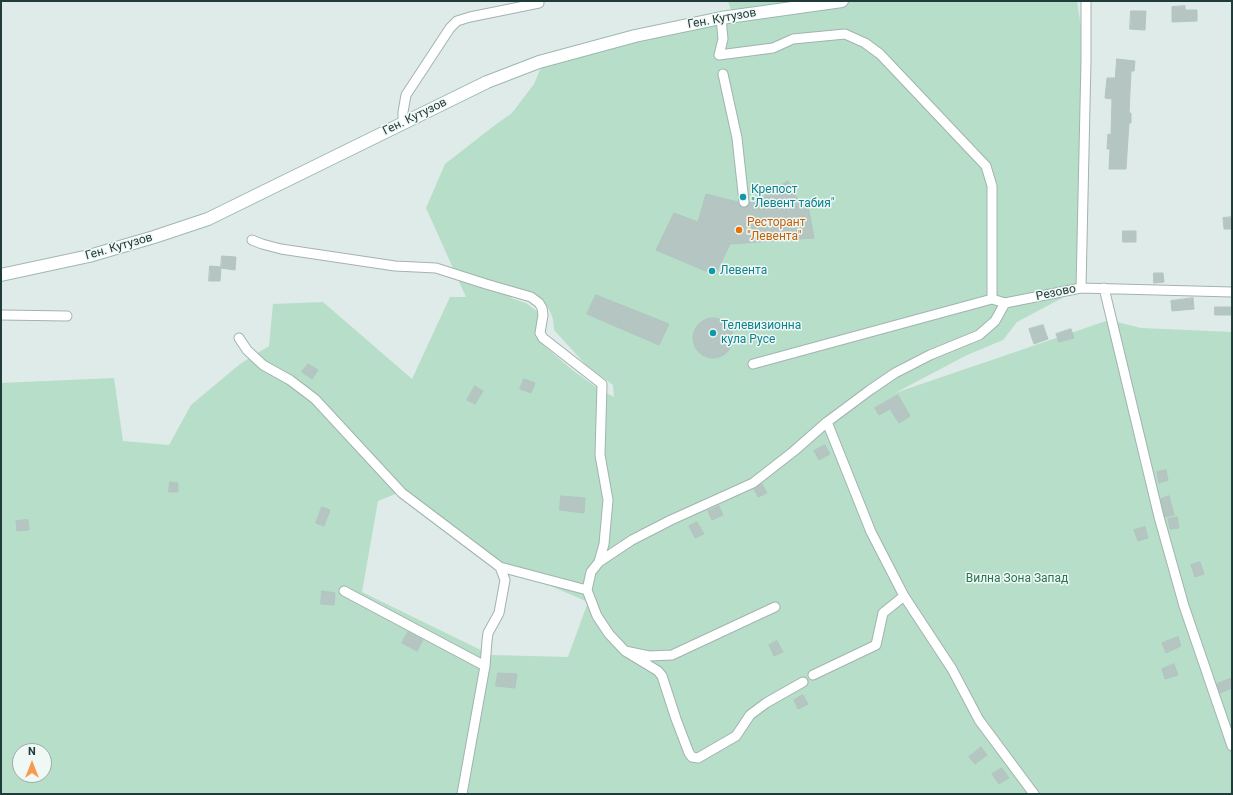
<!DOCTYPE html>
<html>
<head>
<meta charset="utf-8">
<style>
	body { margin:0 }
	#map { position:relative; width:1233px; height:795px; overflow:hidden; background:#dfebe8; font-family:Roboto,sans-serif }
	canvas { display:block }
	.frame { position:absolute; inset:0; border:2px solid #203c3a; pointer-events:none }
	.north { position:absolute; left:12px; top:743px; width:40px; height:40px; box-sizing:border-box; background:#f0f8f5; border:1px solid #9dadaa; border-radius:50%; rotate:0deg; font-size:11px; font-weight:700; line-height:16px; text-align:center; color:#203c3a }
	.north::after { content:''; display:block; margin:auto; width:14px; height:18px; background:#f89851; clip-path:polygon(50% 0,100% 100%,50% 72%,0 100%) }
</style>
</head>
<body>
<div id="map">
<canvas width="1233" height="795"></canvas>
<div class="frame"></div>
<div class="north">N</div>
</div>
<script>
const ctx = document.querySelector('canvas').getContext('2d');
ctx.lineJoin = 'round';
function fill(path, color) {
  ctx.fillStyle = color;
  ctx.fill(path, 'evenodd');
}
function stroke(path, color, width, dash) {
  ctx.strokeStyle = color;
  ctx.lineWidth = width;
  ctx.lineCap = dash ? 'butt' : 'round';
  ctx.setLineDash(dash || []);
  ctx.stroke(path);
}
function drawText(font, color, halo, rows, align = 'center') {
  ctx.font = font + ' Roboto,sans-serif';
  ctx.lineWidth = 3;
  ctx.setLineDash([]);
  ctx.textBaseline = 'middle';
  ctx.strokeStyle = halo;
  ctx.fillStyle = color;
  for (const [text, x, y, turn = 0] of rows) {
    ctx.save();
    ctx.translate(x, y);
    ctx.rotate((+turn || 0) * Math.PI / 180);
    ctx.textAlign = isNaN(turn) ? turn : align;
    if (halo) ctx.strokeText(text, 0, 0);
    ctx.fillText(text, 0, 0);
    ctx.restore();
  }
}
fill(new Path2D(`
	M728,1H1077L1086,60L1081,288L1017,322L1003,340L967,355L895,393L1109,320L1141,328L1232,332V794H1V383L114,378L123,441L169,445L191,405L240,364L269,346L273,304L323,302L412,379L450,297H466L426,208L445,164L495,125L512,113L534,84L540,70L552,58L733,16ZM513,292C536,300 554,301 554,330L586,365L613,385L614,397C586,383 561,361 538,340V312L526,303L511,298ZM398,493L486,558L588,602L568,657L491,655L362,592L378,501ZM20,751H44V775H20Z`), '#b7dec8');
const building = new Path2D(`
	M1185,6V10H1197V21L1172,22V7Z
	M1131,11H1146L1145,30L1130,29Z
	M1117,59L1135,61L1134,71H1131L1129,113H1131V123H1129L1126,169H1109L1110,149H1107L1108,134L1111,135L1112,99L1105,98L1107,78H1115Z
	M788,181L798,200H807L814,238L730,244L715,275L656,250L674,213L698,222L706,194L738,202L741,207L745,208L749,205L750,201H757Z
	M1232,217V229H1224L1223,218Z
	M1123,231H1136V242H1123Z
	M222,256L236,257L235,270L221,268Z
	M210,266L221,267L220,281H209Z
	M1154,273H1163L1164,282L1154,283Z
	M596,295L669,324L659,345L587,314Z
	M1193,298L1194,309L1172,311L1171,301Z
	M1215,307H1232V315H1215Z
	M693 338a20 20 0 1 1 40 0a20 20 0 1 1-40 0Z
	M1043,325L1048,339L1034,344L1029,329Z
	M1071,329L1074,338L1059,342L1056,334Z
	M308,364L318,370L312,379L302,372Z
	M524,379L535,383L531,393L520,389Z
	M475,386L483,391L475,404L467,400Z
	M898,395L910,416L899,423L890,409L879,415L875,408Z
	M825,445L830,454L819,460L814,451Z
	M1166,470L1168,480L1159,483L1157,472Z
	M170,482L178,483V492H169Z
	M762,484L767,493L758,497L754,489Z
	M561,496L585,498L584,513L560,510Z
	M1169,496L1174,515L1165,517L1161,499Z
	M719,506L723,515L712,520L708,511Z
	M322,507L330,510L324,526L316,523Z
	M1177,517L1179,528L1170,529L1168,519Z
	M28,520L29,530L17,531L16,521Z
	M697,522L704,534L695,538L689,526Z
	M1145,527L1148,538L1138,541L1134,530Z
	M1200,562L1204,574L1195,577L1191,565Z
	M322,591L335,593L334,605L321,604Z
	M408,632L423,640L417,651L402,643Z
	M1178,637L1181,646L1166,653L1162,643Z
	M777,641L783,652L774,656L769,645Z
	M1174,664L1178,675L1165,679L1162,669Z
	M498,673L517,674L515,688L496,686Z
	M1232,678V688L1220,693L1217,684Z
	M803,695L808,704L798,709L794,700Z
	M981,747L987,755L975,764L969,757Z
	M1002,768L1009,778L999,784L992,774Z`);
fill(building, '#b5c6c2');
stroke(building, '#b2c5c1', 1);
const street = new Path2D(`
	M721,18L723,39L719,55L773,48L793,39L845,34L865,43L880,54L986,166L992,186V299
	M723,74L737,138L744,202
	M403,123V112L406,95L450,28L457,21L470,17L539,3
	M252,240L262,244L281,249L395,266L436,268L486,284L531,297L539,303L542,308L543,315L540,333L543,338L602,384L600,455L608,500L604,544L599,562L591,572L587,590L500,567
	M1081,288L1232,292
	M1104,288L1159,517L1184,606L1232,746
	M1,315L67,316
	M239,338L247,350L263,365L290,380L315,399L402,493L500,567L505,580L499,613L488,633L487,641L485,666L462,794
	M753,364L992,299L1005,303L1081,288L1086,60V1
	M599,562L632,540L671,520L753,483L794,451L827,422L870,390L895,373L930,355L979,335L995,321L1005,303
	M587,590L597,616L609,634L625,651L649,656L672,655L775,607
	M344,591L485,666
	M904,596L952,669L979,720L1034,794
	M625,651L658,671L662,676L676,719L689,753L692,757L698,758L736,736L750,715L766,703L803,682
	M813,675L876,645L883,613L904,596L871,532L827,422`);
const secondary = new Path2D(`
	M1,275L89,256L154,237L208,219L487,82L539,62L635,36L721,18L842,1`);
stroke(street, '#a2b3b0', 11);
stroke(secondary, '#9eb7b3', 14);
stroke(street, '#fff', 9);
stroke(secondary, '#fff', 12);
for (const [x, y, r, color] of [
	[743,197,4,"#0f9aa8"],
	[739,230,4,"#e8710a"],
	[712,271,4,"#0f9aa8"],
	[713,333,4,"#0f9aa8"]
]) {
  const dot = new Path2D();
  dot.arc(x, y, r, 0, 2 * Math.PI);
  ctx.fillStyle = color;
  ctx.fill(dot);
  stroke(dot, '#f0f8f5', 1.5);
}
drawText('12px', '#203c3a', '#f0f8f5', [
	["Ген. Кутузов",722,19,-10],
	["Ген. Кутузов",415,117,-26],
	["Ген. Кутузов",119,247,-16],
	["Резово",1056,293,-12]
]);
drawText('12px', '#0d838f', '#f0f8f5', [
	["Крепост",751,190],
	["\"Левент табия\"",751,204],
	["Левента",720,271],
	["Телевизионна",721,326],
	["кула Русе",721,340]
], 'left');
drawText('12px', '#c56008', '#f0f8f5', [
	["Ресторант",747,223],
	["\"Левента\"",747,237]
], 'left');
drawText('12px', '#287553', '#f0f8f5', [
	["Вилна Зона Запад",1017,579]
]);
</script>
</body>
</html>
